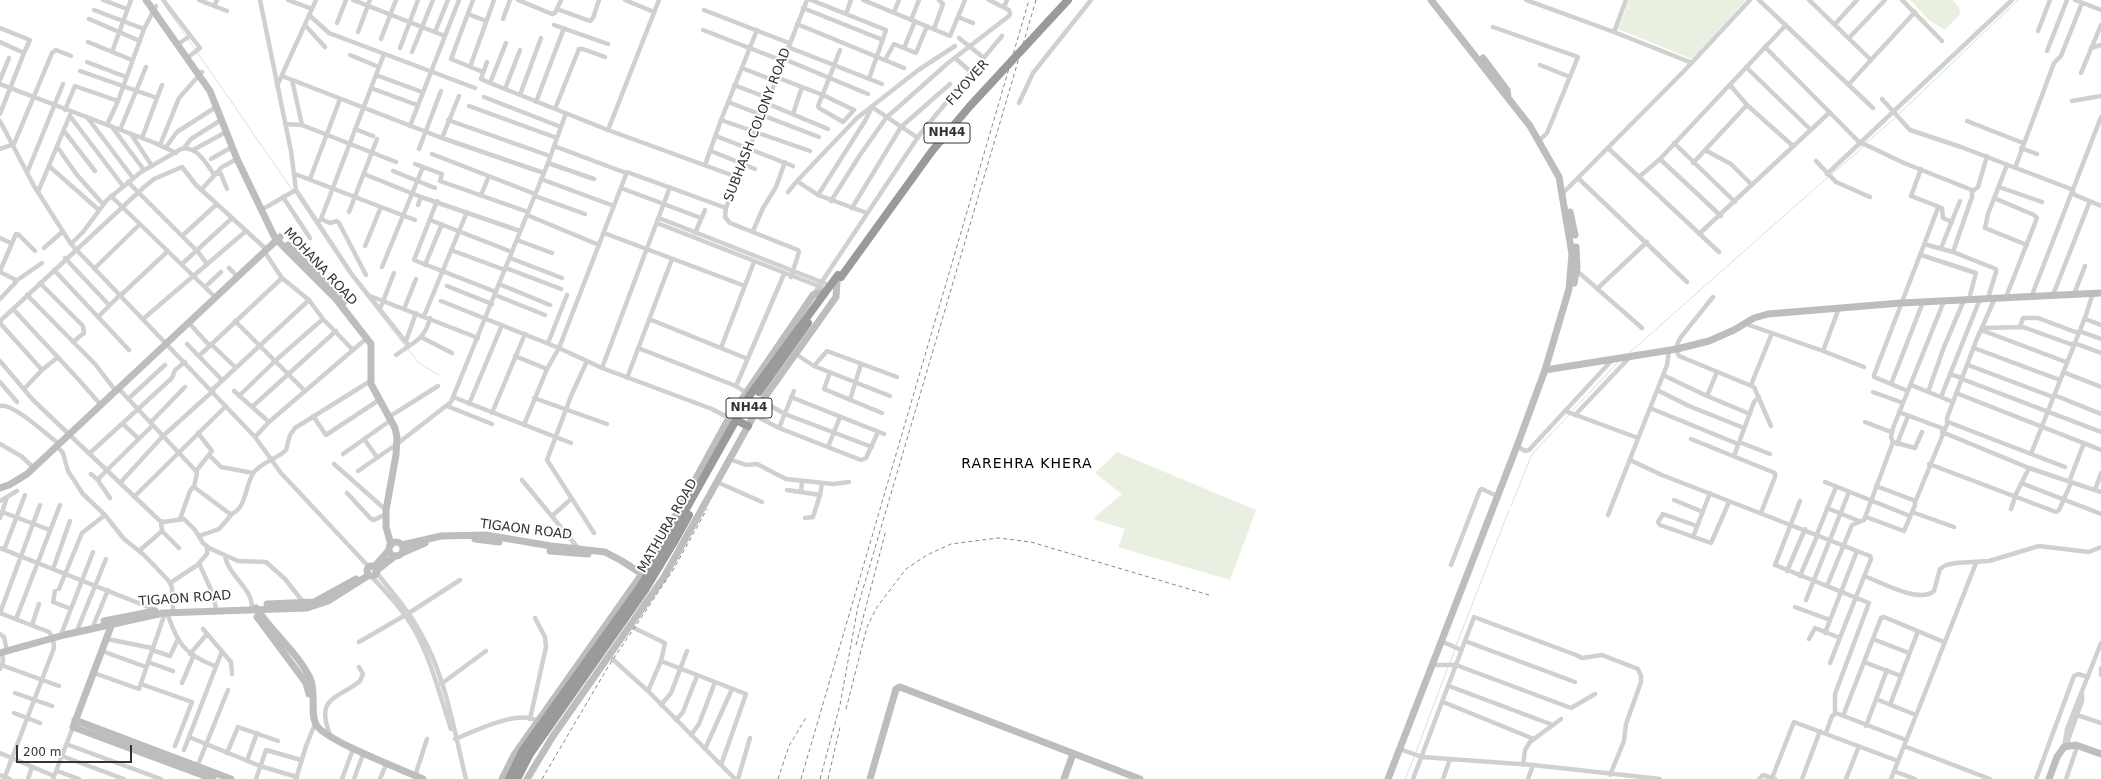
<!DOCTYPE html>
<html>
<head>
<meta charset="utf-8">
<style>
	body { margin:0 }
	#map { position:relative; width:2101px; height:779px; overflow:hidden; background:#fff; font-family:"DejaVu Sans",sans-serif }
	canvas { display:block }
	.scale { position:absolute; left:16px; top:745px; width:116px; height:18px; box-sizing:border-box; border:2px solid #333; border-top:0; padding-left:5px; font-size:12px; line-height:14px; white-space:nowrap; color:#333; -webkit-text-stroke:3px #fff; paint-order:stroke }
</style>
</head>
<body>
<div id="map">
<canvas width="2101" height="779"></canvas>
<div class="scale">200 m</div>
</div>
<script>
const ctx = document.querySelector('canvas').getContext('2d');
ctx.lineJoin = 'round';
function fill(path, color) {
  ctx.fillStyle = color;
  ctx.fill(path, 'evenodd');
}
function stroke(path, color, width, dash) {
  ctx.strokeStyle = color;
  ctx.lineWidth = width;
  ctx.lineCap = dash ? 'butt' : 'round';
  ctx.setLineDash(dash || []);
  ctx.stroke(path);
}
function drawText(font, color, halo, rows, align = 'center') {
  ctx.font = font + ' "DejaVu Sans",sans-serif';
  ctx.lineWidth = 4;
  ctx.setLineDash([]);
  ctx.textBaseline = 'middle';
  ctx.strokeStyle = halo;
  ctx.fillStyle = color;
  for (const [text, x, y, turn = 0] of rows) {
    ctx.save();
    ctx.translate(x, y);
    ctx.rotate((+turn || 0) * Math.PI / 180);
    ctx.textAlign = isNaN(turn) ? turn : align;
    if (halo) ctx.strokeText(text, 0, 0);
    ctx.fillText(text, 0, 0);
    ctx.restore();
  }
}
fill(new Path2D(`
	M1629,0H1746L1692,59L1618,29Z
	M1910,0H1952L1959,7L1960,14L1945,30L1930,21Z
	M1117,452L1256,510L1230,580L1118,547L1125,529L1093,519L1122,494L1095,473Z`), '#e9f0e1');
stroke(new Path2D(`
	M165,6L186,36
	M188,39L195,49
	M197,52L293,191
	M1899,114L2018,0
	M1866,143L1895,118
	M1832,174L1864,146
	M295,193L349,274
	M357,284L405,346
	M408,349L419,363L439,375
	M1628,354L1828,177
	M1572,411L1619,361
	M1511,506L1532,454L1569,415
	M1456,646L1509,510
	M1450,663L1455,649
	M1416,752L1448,667
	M1405,779L1415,755`), '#cde2ef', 1);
stroke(new Path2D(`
	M103,0L127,9
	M163,0L200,48L191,55
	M199,0L227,11
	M260,0L291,151L296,190L353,276L409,346C421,339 427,331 430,318
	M288,0L312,9
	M353,0L445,36
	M473,0L451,59L483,72
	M518,0L552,14L555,13L561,0
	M625,0L654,12
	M811,0L886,30L869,79
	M863,0L950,36L965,0
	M1526,0L1614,32L1692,63
	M1759,0L1873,108
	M1809,0L1871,60
	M1902,0L1942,41
	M2075,0L2101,10
	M214,6L217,0
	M1004,7L1007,0
	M803,8L883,40
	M557,9L590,21L593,18L599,0
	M94,10L144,29
	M704,10L789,43
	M894,12L899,0
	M468,14L486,21
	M846,14L851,0
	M309,15L329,33L475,88
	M958,17L973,23
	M89,19L140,41
	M503,19L510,0
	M911,20L919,0
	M337,23L346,0
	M797,24L904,68
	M1835,24L1857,0
	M305,25L325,47
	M554,25L608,44
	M1493,27L1578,57L1547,133L1539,141
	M0,28L30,40L24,53
	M934,29L943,4L939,0
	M703,30L783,61
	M2038,31L2050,0
	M358,32L370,0
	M435,32L448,0
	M1614,32L1626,0
	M959,38L984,58
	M1849,38L1885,0
	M381,39L396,0
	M0,42L24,53L0,114
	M88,42L132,60
	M181,42L190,36
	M788,47L882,84
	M1765,47L1861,144
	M400,48L418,0
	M904,48L915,21
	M2091,48L2101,45
	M2047,51L2067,0
	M112,52L131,0
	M412,52L433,0
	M350,55L379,67
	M955,58L971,72
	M784,59L868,94
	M885,60L894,44L916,53L927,26
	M87,62L126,77
	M487,62L481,79L490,83L608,130L737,177
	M1540,65L1570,77
	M470,67L494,0
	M1746,67L1811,130
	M742,68L775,81
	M80,71L157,98
	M2081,73L2101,25
	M376,75L422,92
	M282,76L442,138L544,173
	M776,77L823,95L854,110L843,122L819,108L818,106C826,87 833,68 840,50
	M0,80L9,58
	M292,80L302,125
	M490,83L506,43
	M0,84L155,143L176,153
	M1849,84L1915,12
	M734,85L768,98
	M1730,85L1747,105L1793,146
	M277,86L316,0
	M371,88L417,105
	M505,89L520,50
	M520,95L541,38
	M484,97L561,127
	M1882,99L1910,130L1961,147L2071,189L2075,195L2101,206
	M2072,101L2101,96
	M536,102L564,28
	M728,102L819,137
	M766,103L828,129
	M1019,103L1033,73L1091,0
	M469,106L557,138
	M555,109L579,49H583L605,57
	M65,110L75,86L118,101
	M793,114L802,87
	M70,116L123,186
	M87,117L133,178
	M448,120L550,156
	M721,120L810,151
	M0,121L34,186L71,244L255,437L281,473L369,567
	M1967,121L2023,143
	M285,124L302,125L396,162
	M107,125L118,101L144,29L156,6
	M410,126L459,0
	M112,127L144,170
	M355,129L373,136
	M120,130L146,67
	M608,130L659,0
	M64,131L95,171
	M131,134L152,166
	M716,136L793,166
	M142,138L162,85
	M442,138L459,96
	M1674,143L1735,202
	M1862,143L1904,163L1972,190V197L1953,252
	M160,145L179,98L202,72
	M554,146L626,173
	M166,147L177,132L216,107
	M58,148L77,175L103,204
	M184,148L191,139L221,120
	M1608,148L1719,252
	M2021,148L2037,154
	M0,149L14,144L52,53L56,50L71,56
	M419,149L441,91
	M193,150L226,132
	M1705,150L1731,164L1752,185
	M711,151L755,169
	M432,154L535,194
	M211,159L232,147
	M1660,159L1721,216
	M1816,161L1836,182L1870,197
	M548,163L594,179
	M1693,163L1747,105
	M415,164L423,167
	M705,165L721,120L757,30
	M2007,165L1988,214L1985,228L2027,245
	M50,167L99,210
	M2015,168L2054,63L2061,56L2082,3
	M1921,169L1911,196L1942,208L1943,218L1952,222
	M393,171L435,188
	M27,173L63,84
	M295,174L415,220
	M364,174L421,197L520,231
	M1827,174L2012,0
	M1639,177L1660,159L1786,25
	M1578,178L1687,282
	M310,179L340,99
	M541,179L614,206
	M128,182L199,253L207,264
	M1999,187L2042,202
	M621,188L701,218
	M201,190L222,167L237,159
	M1973,191L1978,187L1987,156
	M38,192L70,115
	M788,192L797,181
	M1563,193L1684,71L1750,0
	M481,195L489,176
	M818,195L865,121L872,107L918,138
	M111,196L215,297
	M535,196L585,214
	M283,197L310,238
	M1994,198L2034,215L2037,218L2006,297
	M437,201L414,260L496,292
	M831,201L860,155L886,118L948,63L1009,16L1010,14L1009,10L989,0
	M418,205L421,197
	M852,208L901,127L950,84
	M261,210L296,190
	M349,212L377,139
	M867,213L818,195L797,181L857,118L917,71L955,46
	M527,215L599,245
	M659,218L829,285
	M321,219L330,223L337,221L339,223L366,275
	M430,220L512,252
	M317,223L321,219L384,54
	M657,223L826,289
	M753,231L763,208L776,187L785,162
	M604,233L745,286
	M695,233L705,210
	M1699,234L1829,113
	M182,236L217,204
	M0,238L11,243
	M517,240L552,253
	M71,244L83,232L107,200L141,172L181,149C196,145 206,163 213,173L221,174L227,189
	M1924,244L1953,252L1996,269V272L1988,298
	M365,246L381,207
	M44,248L62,232
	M1941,248L1960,201
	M451,250L505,270
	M264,251L282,278L309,300L323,319L353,350
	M1921,255L1976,273L1969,299
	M65,258L109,305
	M510,258L562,278
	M182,264L231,219
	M425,265L442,224
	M382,267L423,167L442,174L440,181L528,212
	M95,268L140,224
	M229,268L237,276
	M506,268L561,289
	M54,270L129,350
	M1576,270L1642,328
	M0,271L16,234L19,235L35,251
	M0,272L14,279L16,282L0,299
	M791,277L799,252L798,250L730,223L725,217L726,208L807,0
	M16,281L42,263
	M40,283L83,326L84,333L73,342
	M499,284L550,305
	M447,286L492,304
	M205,287L221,272
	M1598,288L1647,242
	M2074,294L2085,266
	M27,295L95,364L115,390
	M121,295L168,251
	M495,295L545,315
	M813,295L920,134L1002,36
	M2032,295L2101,117
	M2053,295L2090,201
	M370,296L478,338
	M1713,297L1681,337C1677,343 1675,350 1679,356L1754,387L1771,426
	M441,301L559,348L602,368L712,409L729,418
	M1839,308L1823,351L1864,367
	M13,309L79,380L100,404
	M380,309L394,273
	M404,309L416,279
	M424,316L467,212
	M98,317L121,294
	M143,319L246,231
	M649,319L748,359
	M2085,319L2101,325
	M0,321L143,188L154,179L182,167L196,185L266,249
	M235,321L305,391
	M188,322L210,346
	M0,323L42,370L58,357
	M1746,324L1823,351
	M2020,327L2023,318H2038L2078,333
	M1982,328L2023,327L2073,345
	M1981,330L2066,362
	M2079,331L2101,339
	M421,337L452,353
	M406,341L416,313
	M548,343L567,295
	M2074,343L2101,353
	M187,344L222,380
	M211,344L236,368
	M638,348L736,386L784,274
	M721,348L754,262
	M1974,348L2060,380
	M796,354L814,366L827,351L897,377
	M396,355L409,346
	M199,356L282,278
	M515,356L547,369L524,425
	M0,361L33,400L159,520L163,522L184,519L195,530L203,543L209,548L238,561L266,562L285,579L304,603
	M587,361L571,396L547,460L594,533
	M1968,365L2053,397
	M814,366L890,396
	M602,368L670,187
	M547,369L559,348L627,172L726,208
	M830,372L824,389L882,413
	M2063,372L2101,387
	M1950,374L1962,378
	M1663,375L1707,396L1750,414
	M627,378L672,259
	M1962,379L2101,432
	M0,382L17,402
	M1891,384L1923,302
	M1751,385L1772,333
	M1911,385L1953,402
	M736,386L745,392
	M118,388L195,470L197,473L194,487L230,514C247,511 245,481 255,471C264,461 277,459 286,450L290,435L295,428L372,380
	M24,389L42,370
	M212,390L309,300
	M1657,390L1689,406L1744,428
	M234,391L269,422L255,437
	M1908,391L1874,377V375L1938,208
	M1873,392L1903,403
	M1928,392L1944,347L1964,300
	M1956,393L2101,450
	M2054,395L2101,414
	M239,396L275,361L323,319
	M1707,396L1717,372
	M453,397L571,443
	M791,397L884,434
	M1941,397L1980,299
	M534,398L607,424
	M128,399L165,365
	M850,400L861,364
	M762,401L785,414L872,447
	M469,404L502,325
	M0,406C12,402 47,435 58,443
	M447,406L492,424
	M252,407L336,331
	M1650,408L1738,444
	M1565,411L1638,438
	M1899,412L1944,429
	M492,413L525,334
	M392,415L438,386
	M754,415L779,428L861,460L866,458L878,432
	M1575,415L1630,357
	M313,416L326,435L379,400
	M151,422L185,387
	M269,422L367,338
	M1865,422L1891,432
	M1947,422V418L1976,341L1995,298
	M123,424L139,439
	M779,428L794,391
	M1942,432L2029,468
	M364,439L377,457
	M1691,439L1775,473V477L1761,513
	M1739,442L1770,454
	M1893,442L1915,448L1922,432
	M0,444L21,456L33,467
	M1897,444L1908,416
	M56,445L63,453L68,471L83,494L105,515L124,539L144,555L168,580L172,587L173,609
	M1517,446L1525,451L1529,450L1613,359
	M828,447L840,417
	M90,453L172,378L175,370L185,362
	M343,454L391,420
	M2031,454L2086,315L2093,293
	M209,455L221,467L253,473
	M1734,456L1754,402L1759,397
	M729,459L746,465L757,464L786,479L833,484L849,482
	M1630,460L1662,475L1870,556L1871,559L1830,663
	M334,464L386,510
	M1929,464L2056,512L2059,510L2071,483
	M196,471L212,451L198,433
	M358,471L397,444L451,402L548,163L566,113
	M91,474L98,480
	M522,480L578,548
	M717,482L762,502
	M1825,482L1910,516
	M2069,482L2084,443
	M120,483L163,436L213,391
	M2021,483L2101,514
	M1876,486L1913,500H1916L1948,422L2065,467
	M787,490L820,495
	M2095,490L2101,473
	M801,492L802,481
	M347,493L371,519L374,520L386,514
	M134,497L226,406
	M110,498L99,482V478L153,425
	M1674,500L1703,512
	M0,501L17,491
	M1800,501L1775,565L1869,603L1835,694V714
	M1827,508L1859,521
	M2011,509L2016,494L2029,468L2101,492
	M2,512L50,530
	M1912,512L1954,527
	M1608,515L1667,365L1669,350
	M552,516L571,499
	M1866,517L1904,531L1915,505V500
	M0,518L7,497
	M805,518L813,517L820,495L822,483
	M180,519L190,491L193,487
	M161,522L162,531L179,548
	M1697,526L1663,514L1658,522L1660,525L1711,543L1729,502
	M1817,534L1836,487
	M199,536L219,529L232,514
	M1693,537L1710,493
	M207,547V554L199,563L212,592L216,608
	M0,548L156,610
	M4,550L25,495
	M139,551L162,531
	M225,555C227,574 251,587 252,606
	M1451,565L1480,490L1482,489L1497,496
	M53,569L70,521
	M1787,571L1805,529
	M376,572C392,592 409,611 421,634C446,677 454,731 466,779
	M371,576C387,593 404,611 415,631C432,662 440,696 451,729
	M1800,576L1818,534
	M1864,576C1881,582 1919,604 1934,591L1940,569L1946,565L1956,563L1989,561L2039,546L2089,552L2101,547
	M170,583L199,564
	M1827,586L1852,525L1864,520L1893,442L1891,437L1893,428L1944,301
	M59,589L82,533L105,515
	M55,591L53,602L71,609
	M1806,600L1849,492
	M1795,607L1830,620
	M0,613L49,632L53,638L54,648L4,779
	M0,613L40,505
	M167,613C178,644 184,654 215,666
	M16,619L60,505
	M94,624L108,590
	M32,625L39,604
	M630,626L665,643L661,661L648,691
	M78,628L106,559
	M203,629L231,662L232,674
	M62,632L93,552
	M1825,633L1857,551
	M0,634L4,637L7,651
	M107,639L152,648
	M1809,639L1815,628L1840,638
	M1873,639L1909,653
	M1441,641L1461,650
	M1465,641L1575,682
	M359,642L409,613L460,580
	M152,650L170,656L178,639
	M102,651L146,667
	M190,654L207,634
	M609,656L648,691L735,779
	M661,661L746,694L721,765
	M148,662L173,671
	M1864,662L1901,676
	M1,665L59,686
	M1432,665H1456L1571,708L1595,694
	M2101,668V675
	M0,669L3,661L2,652
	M94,673L139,689L165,613
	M182,683L193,657
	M141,684L192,702L175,746
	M441,684L486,651
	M1449,686L1553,725
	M15,693L52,706
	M1876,699L1916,715
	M1443,702L1534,739
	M661,705L671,693L687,651
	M1890,705L1918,631
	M14,713L40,723
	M2077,715L2101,723
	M1843,716L1881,618L1884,617L1944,642
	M530,719L546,647L545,637L535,618
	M676,720L683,712L697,676
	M1866,726L1887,670
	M1826,733L1832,716L1836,713L1906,740
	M330,735C315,696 337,700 360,681L363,674L359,667
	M691,735L699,724L715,682
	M189,737L260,766L297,777
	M455,739C475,731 520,708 539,722
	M66,744L161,779
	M1904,746L1990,779
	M2069,747L2068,740L2082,701V694
	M2064,748L2067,729L2101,643
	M705,749L732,689
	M1400,749L1422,757L1533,765L1660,779
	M184,750L222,651
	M0,753L54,776
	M227,753L238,727L278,741
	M62,756L124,779
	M247,761L257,733
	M1523,765L1525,750L1530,742L1561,719
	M197,767L228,690
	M57,771L79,779
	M1894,771L1915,779
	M0,775L10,779
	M415,776L427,739
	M1772,778L1794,722L1898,761
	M28,779L32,767
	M53,779L73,727
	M256,779L266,750L301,760
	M296,779L306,746L315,724
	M342,779L352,752
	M354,779L362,757
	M380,779L385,767
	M738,779L750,738
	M1413,779L1474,617L1576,655L1582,658L1602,655L1638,669L1641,676V682L1626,724L1624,741L1610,775
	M1443,779L1450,759
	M1528,779L1533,765
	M1759,779L1763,775L1775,779
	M1802,779L1820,731
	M1846,779L1859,746
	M1891,779L1976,563
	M2036,779L2074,676L2078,674L2088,677
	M2066,779L2076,750`), '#d0d0d0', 4.5);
stroke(new Path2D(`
	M146,0L210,91L237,159L275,238L336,299L371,344V384L395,428L397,437L396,455L386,510V527L391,545
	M1483,58L1507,90L1508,97
	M1570,212L1575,235
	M288,245L344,302
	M1574,283L1577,267L1576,247
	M1545,370L1677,349L1709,341L1734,330L1754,318L1768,314L1901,303L2101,293
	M0,488L9,485L27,474L280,237
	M475,539L499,542
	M389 549a7 7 0 1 1 14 0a7 7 0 1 1-14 0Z
	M402,545L441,536L486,535L551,546L605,552L622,561L642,574
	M550,551L588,554
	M402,553L425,543
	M367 571a5 5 0 1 1 10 0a5 5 0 1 1-10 0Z
	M374,567L389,550
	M376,571L395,556
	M267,604L314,602L356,579
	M256,608C272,632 297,652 310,678C317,692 309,715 317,726C329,742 401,769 423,779
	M257,617L306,683L309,694
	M104,621L155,611
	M113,621L73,727L213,779
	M0,653L64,635L163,613L307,608L328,601L369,575
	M75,720L231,779
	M502,779L514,755L649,564L729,418L813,295L824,292
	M527,779L553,736L664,577L762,401L836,297L837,282
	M870,779L896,689L900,687L1140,779
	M1064,779L1073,754
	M1388,779L1517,446L1545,370L1569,289L1572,254L1559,177L1530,126L1431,0
	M2049,779L2057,757L2064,747L2076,745L2101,754`), '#bdbdbd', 7);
stroke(new Path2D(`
	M759,392L808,323
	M740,422L748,426
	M668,541L750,395L838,275
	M674,542L689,515`), '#9a9a9a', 8);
stroke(new Path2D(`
	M856,645L886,530
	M846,709L867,627L877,607L906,569L927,555L951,544L998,538L1031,542L1209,595
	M542,779L608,667L673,570L707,509
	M778,779L789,746L807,716
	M801,779L1029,0
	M820,779L840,705L858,606L1036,0
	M828,779L840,727`), '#888', 1, [4, 3]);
stroke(new Path2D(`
	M841,277L932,151L970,106L1068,0
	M509,779L523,750L640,587L668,541
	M517,779L530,754L645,590L674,542`), '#9a9a9a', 8);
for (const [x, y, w] of [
	[947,133,46],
	[749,408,46]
]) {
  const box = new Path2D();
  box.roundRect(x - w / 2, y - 10, w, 20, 3);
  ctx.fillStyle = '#fff';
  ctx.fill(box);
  stroke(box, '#333', 1);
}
drawText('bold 12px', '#333', null, [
	["NH44",947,133],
	["NH44",749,408]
]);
drawText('13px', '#333', '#fff', [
	["FLYOVER",968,83,-48],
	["SUBHASH COLONY ROAD",758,125,-69],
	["MOHANA ROAD",320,267,47],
	["MATHURA ROAD",668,526,-60],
	["TIGAON ROAD",526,530,7],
	["TIGAON ROAD",185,599,-4]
]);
ctx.letterSpacing = '1px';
drawText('14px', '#000', '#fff', [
	["RAREHRA KHERA",1027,464]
]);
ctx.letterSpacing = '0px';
</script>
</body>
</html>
